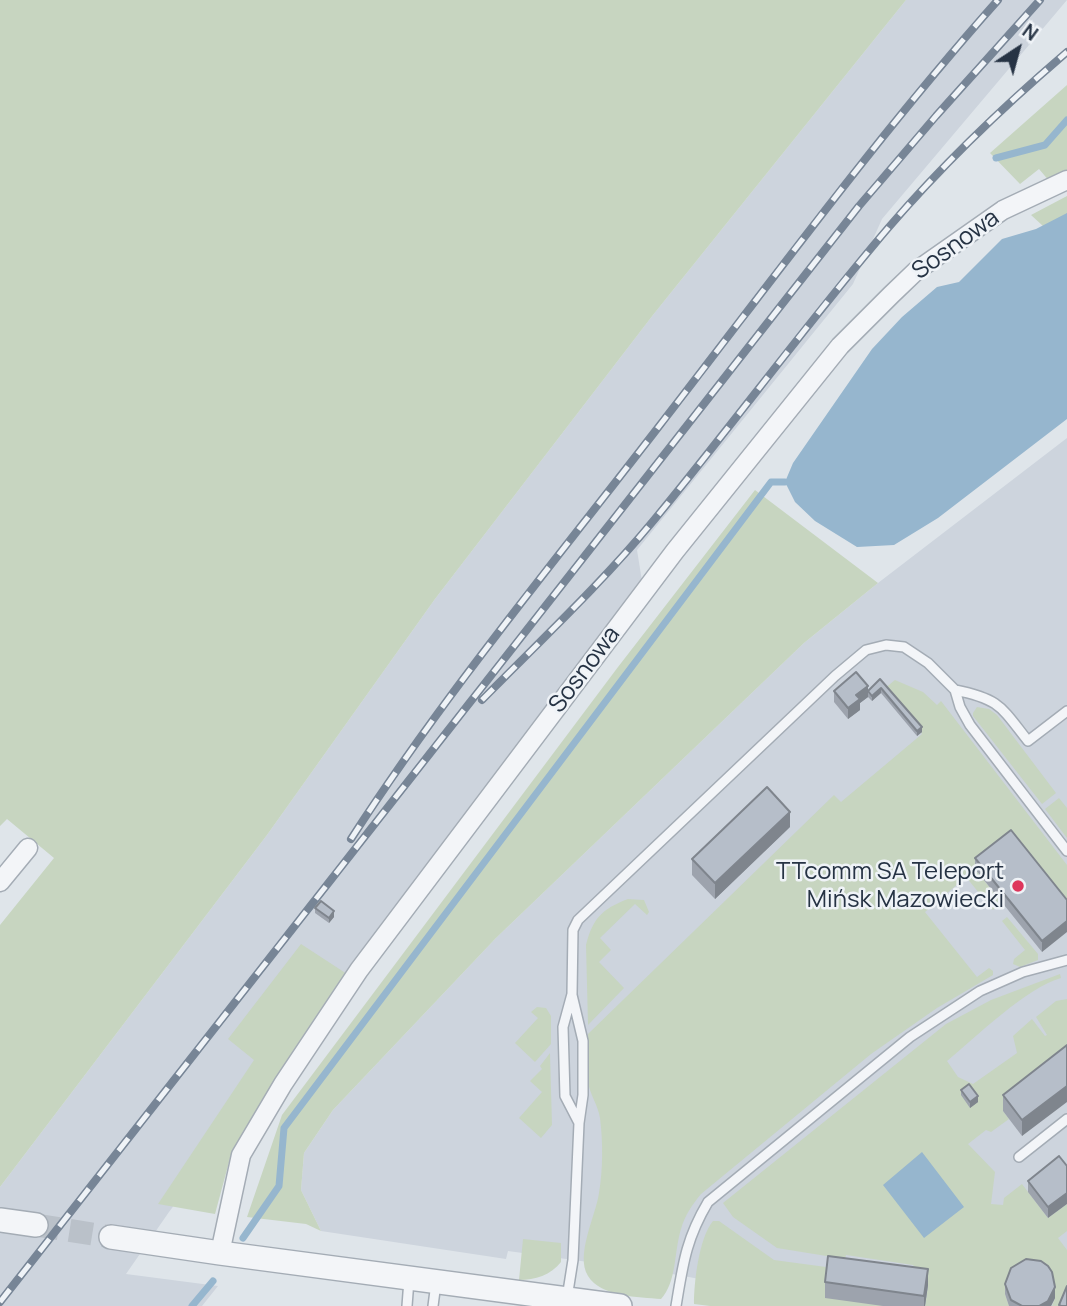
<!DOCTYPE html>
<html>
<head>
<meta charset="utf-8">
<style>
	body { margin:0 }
	#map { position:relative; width:1067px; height:1306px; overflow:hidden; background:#dfe5ea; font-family:Manrope,sans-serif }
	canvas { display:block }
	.north { position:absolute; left:983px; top:14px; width:70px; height:70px; -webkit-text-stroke:5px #eff3f7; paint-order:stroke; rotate:36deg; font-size:19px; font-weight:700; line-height:28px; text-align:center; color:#263344 }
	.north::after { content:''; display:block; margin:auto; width:24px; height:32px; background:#263344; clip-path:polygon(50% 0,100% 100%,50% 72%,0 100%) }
</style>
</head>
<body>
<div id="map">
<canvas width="1067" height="1306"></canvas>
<div class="north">N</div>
</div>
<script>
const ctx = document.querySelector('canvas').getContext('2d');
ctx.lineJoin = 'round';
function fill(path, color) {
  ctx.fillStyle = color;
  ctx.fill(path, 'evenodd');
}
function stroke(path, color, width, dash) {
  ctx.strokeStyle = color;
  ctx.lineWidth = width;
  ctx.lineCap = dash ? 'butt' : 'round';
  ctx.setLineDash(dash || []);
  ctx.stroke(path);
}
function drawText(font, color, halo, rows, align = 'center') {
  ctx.font = font + ' Manrope,sans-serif';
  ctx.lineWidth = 5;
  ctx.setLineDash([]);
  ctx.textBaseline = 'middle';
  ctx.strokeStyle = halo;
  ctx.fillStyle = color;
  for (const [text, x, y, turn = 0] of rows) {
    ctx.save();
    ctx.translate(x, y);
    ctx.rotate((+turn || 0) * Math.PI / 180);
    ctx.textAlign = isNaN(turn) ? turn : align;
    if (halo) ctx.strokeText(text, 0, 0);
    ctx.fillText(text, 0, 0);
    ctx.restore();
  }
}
fill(new Path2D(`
	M906,0H1067L882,219L853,284L637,550L642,581L169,1212L126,1274L218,1286L202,1306H0V1187L267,835L435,599L653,315Z
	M1067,438V1306H850L661,1272L508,1251L506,1259L321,1231L301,1190L304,1153L333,1110L496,938L804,643L878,583Z`), '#cdd4dd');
fill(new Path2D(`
	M0,0H906L653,315L435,599L267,835L0,1187V925L54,858L7,819L0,826Z
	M1067,85V173L1050,182L1039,169L1020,184L990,153Z
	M1067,196V248L1031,215Z
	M755,490L878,583L804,643L496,938L333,1110L304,1153L301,1190L321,1231L306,1224L247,1217L282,1115L618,667Z
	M895,680L923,692L937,705L941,701L1067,865V911L975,869L1002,903L993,910L966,877L925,912L977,977L989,968L993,971V975L937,1008L871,1054L701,1194C692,1205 685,1215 681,1229C674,1251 677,1282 661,1299C639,1297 601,1297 588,1276C575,1255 596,1215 599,1193C603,1170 603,1141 600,1118C598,1105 590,1095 588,1082C586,1067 588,1050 588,1034L834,795L841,802L922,734L884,689Z
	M977,707L989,709L997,715L1056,793L1042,804L973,716V713Z
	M1059,798L1067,808V838L1045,809Z
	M628,899L644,900L649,912L647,915L635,904L600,938L611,950L599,962L624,988L588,1025L586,945C593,918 602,909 628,899Z
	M1007,917L1038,954V960L1020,967L1013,964L1014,959L1025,950L1002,921Z
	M301,944L347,974L232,1151L215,1214L158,1204L254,1060L228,1039Z
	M1060,974L1061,978C1027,987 976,1037 947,1061L958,1077L973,1084L1017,1053L1013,1036L1032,1019L1045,1036L1047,1035L1036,1017L1056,1001L1067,999V1061L1003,1111L1009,1119L991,1132L986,1130L968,1144L995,1172L991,1204L1003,1205L1004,1198L1022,1184L1048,1218L1067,1204V1231L1058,1238L1067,1250V1297L1063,1306H1052L1055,1298L1005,1294L1009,1306H925L928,1286L913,1265L846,1255L845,1259L777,1248L733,1217L723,1203L946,1024L991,1000Z
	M537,1007L546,1008L551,1016V1044L535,1062L515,1043L538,1018L531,1012Z
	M550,1053L552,1125L541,1138L519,1118L542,1092L530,1081L542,1069L540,1066Z
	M713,1221H719L774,1260L841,1269L883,1306H710L694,1304C694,1282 699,1238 713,1221Z
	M523,1239L561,1243V1262C551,1275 535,1280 519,1280Z`), '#c7d5c0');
fill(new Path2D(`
	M1067,213V419L938,518L894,545L857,547L815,521L795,502L785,482L793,463L872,349L902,317L937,287L959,282L1002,239L1036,229Z
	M922,1152L964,1207L924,1238L883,1185Z`), '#96b6ce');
stroke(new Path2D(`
	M996,158L1045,145L1067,120
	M243,1238L279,1186L284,1128L771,482H785
	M192,1306L213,1281`), '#96b6ce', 7);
stroke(new Path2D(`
	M36,1225L111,1237`), '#bac1c9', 23, [23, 11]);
const service = new Path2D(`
	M955,690C1000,699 1001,707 1028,741L1067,711
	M579,1123L565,1096L563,1027L572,994L573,930L578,920L835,676L866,650L886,645L904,647L928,663L955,690L960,707L970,725L1067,851
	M1019,1157L1067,1119
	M567,1298L573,1260L579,1123L583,1095V1041L572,995
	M407,1306L409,1280
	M433,1306L436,1283
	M676,1306C683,1264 686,1239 708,1202L910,1037L980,991L1023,972L1067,960`);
const minor = new Path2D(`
	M0,882L28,848
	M220,1253L241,1155L283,1084L359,970L675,551L840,346L891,295L916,271L1003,210L1067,180`);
const tertiary = new Path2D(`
	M0,1220L36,1225
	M111,1237L220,1253L620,1306`);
stroke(service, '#a4acb5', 12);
stroke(minor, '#a4acb5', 21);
stroke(tertiary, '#a4acb5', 26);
stroke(service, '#f3f5f8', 9);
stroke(minor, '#f3f5f8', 18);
stroke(tertiary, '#f3f5f8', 23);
const rail = new Path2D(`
	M482,700C540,641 601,584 654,520C734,423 808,322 889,227C943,164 1004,106 1067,52
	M351,839C444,695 555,561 660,425C771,282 878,135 998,0
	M0,1302L859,206L936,116L1040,0`);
stroke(rail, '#778596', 8);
stroke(rail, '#eff3f7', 5, [16]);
fill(new Path2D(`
	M880,679L922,732L917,736L881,693L872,701L868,697L860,703V710L848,719L834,702V691H868Z
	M790,827L715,899L692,875V859Z
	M975,858L1067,900L1042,952L975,869Z
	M315,908L334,917L329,923L315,913Z
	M1067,1045L1022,1136L1003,1111V1095Z
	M961,1090L978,1102L970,1108L961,1095Z
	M1067,1166L1048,1218L1028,1192V1181Z
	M825,1282L928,1285L925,1306H883L825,1298Z
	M1005,1284L1055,1298L1051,1306H1009L1005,1294Z`), '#9da3ad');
fill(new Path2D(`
	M868,686V697L860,703V710L848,719V708L856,695Z
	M881,688V693L872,701V696Z
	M922,727V732L917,736V731Z
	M790,812V827L715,899V883Z
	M334,911V917L329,923V918Z
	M1067,921V932L1042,952V941Z
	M1067,1086V1102L1022,1136V1120Z
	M978,1096V1102L970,1108V1102Z
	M1067,1193V1204L1048,1218V1207Z
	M928,1269V1285L925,1306H924V1296Z
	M1055,1287V1298L1051,1306H1039Z`), '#7f858d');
const building = new Path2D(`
	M856,672L868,686L856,695L860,699L848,708L834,691Z
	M880,679L922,727L917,731L881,688L872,696L868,691Z
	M767,787L790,812L715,883L692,859Z
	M1011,830L1067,900V921L1042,941L975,858Z
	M321,901L334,911L329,918L315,908Z
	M1067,1045V1086L1022,1120L1003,1095Z
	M969,1084L978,1096L970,1102L961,1090Z
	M1059,1156L1067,1166V1193L1048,1207L1028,1181Z
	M828,1256L928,1269L924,1296L825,1282Z
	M1026,1259L1041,1261L1048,1266L1052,1272L1055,1287L1048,1301L1039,1306H1022L1011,1300L1005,1284L1011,1268Z
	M1067,1286V1306H1061L1059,1305Z`);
fill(building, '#b6bec9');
stroke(building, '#7f858d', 2);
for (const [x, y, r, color] of [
	[1018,886,7,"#de365c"]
]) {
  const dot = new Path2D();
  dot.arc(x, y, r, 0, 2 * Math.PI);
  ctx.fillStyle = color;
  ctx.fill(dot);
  stroke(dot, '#eff3f7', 2.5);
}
drawText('24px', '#263344', '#eff3f7', [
	["Sosnowa",956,245,-36],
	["Sosnowa",585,670,-53]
]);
drawText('24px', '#263344', '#eff3f7', [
	["TTcomm SA Teleport",1004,872],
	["Mińsk Mazowiecki",1004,900]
], 'right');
</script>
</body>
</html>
